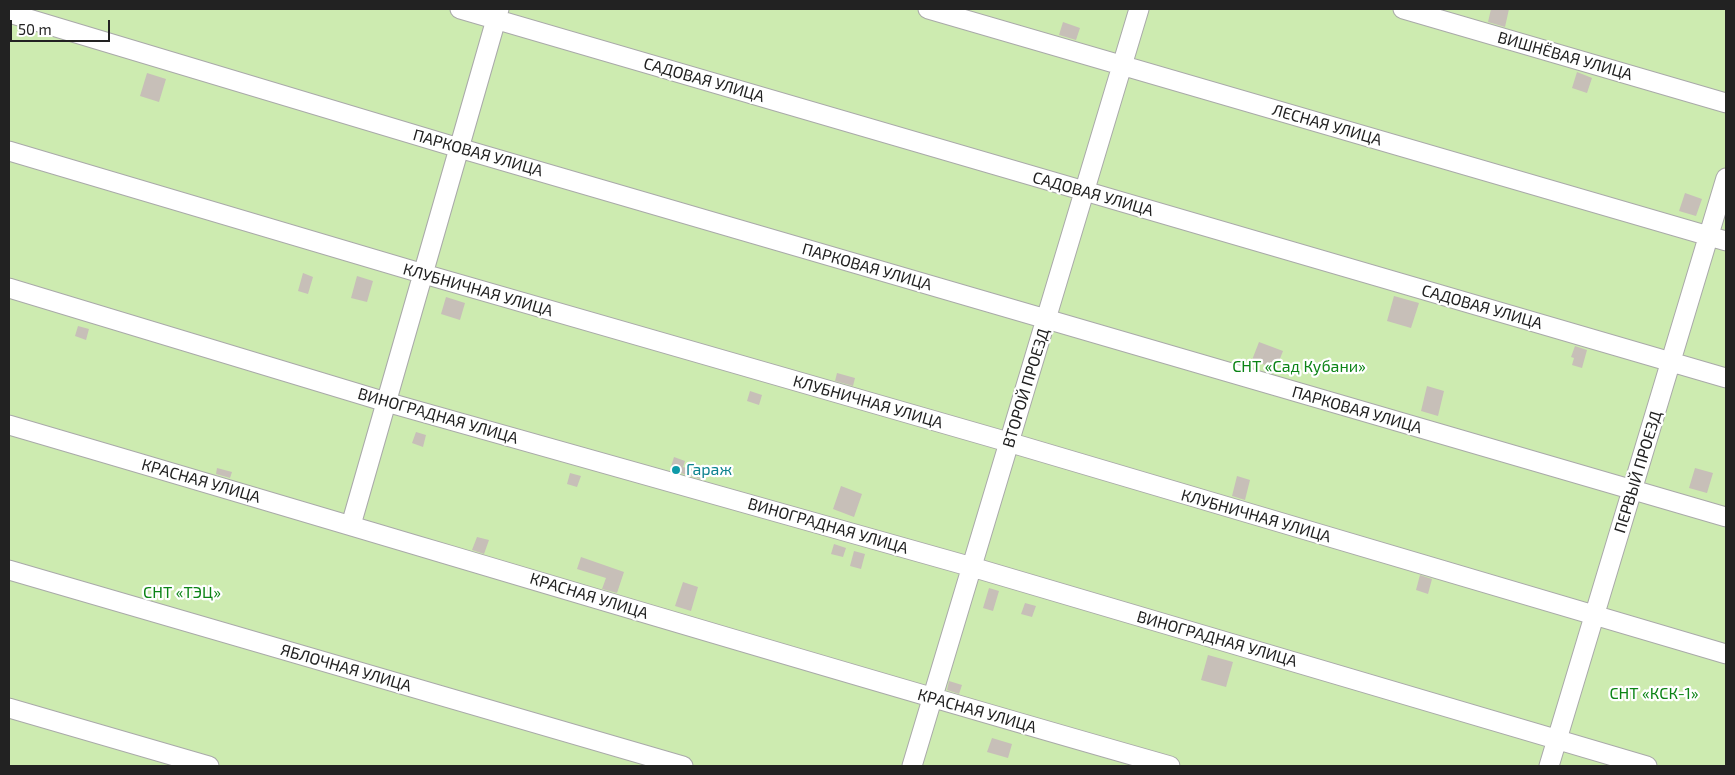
<!DOCTYPE html>
<html>
<head>
<meta charset="utf-8">
<style>
	body { margin:0 }
	#map { position:relative; width:1735px; height:775px; overflow:hidden; background:#f2efe9; font-family:"Exo 2",sans-serif }
	canvas { display:block }
	.frame { position:absolute; inset:0; border:10px solid #222; pointer-events:none }
	.scale { position:absolute; left:10px; top:20px; width:100px; height:22px; box-sizing:border-box; border:2px solid #222; border-top:0; padding-left:6px; font-size:15px; line-height:18px; white-space:nowrap; color:#222; -webkit-text-stroke:4px #fff; paint-order:stroke }
</style>
</head>
<body>
<div id="map">
<canvas width="1735" height="775"></canvas>
<div class="frame"></div>
<div class="scale">50 m</div>
</div>
<script>
const ctx = document.querySelector('canvas').getContext('2d');
ctx.lineJoin = 'round';
function fill(path, color) {
  ctx.fillStyle = color;
  ctx.fill(path, 'evenodd');
}
function stroke(path, color, width, dash) {
  ctx.strokeStyle = color;
  ctx.lineWidth = width;
  ctx.lineCap = dash ? 'butt' : 'round';
  ctx.setLineDash(dash || []);
  ctx.stroke(path);
}
function drawText(font, color, halo, rows, align = 'center') {
  ctx.font = font + ' "Exo 2",sans-serif';
  ctx.lineWidth = 4.5;
  ctx.setLineDash([]);
  ctx.textBaseline = 'middle';
  ctx.strokeStyle = halo;
  ctx.fillStyle = color;
  for (const [text, x, y, turn = 0] of rows) {
    ctx.save();
    ctx.translate(x, y);
    ctx.rotate((+turn || 0) * Math.PI / 180);
    ctx.textAlign = isNaN(turn) ? turn : align;
    if (halo) ctx.strokeText(text, 0, 0);
    ctx.fillText(text, 0, 0);
    ctx.restore();
  }
}
fill(new Path2D(`
	M9,9H1726V766H9Z`), '#cdebb0');
fill(new Path2D(`
	M1491,9H1509L1505,27L1488,22Z
	M1063,22L1080,28L1076,40L1059,35Z
	M1577,72L1592,78L1587,93L1572,88Z
	M147,73L166,79L159,102L140,96Z
	M1685,193L1702,199L1696,216L1679,211Z
	M303,273L313,277L308,294L298,291Z
	M357,276L373,281L367,302L351,298Z
	M1394,296L1419,303L1411,328L1387,321Z
	M446,297L465,303L460,320L441,314Z
	M78,326L89,329L86,340L75,336Z
	M1259,342L1283,351L1276,369L1252,360Z
	M1575,346L1587,350L1582,368L1572,365L1574,358L1571,357Z
	M837,373L855,378L853,386L835,381Z
	M1427,386L1444,391L1438,416L1421,411Z
	M750,391L762,395L759,405L747,401Z
	M416,432L426,435L423,447L412,443Z
	M674,457L685,461L683,467L698,471L697,475L704,478V480L670,470Z
	M217,468L232,472L230,478L216,474Z
	M1695,468L1713,473L1707,493L1689,488Z
	M570,473L581,476L577,487L567,484Z
	M1237,476L1250,480L1245,500L1232,496Z
	M841,486L862,494L854,517L833,509Z
	M477,537L489,540L484,554L472,550Z
	M834,544L846,548L843,557L831,554Z
	M854,551L865,554L861,569L850,566Z
	M581,557L624,572L617,593L602,589L606,578L577,569Z
	M1420,575L1432,579L1428,594L1416,590Z
	M683,582L698,587L691,611L675,606Z
	M989,588L999,591L993,611L983,608Z
	M1025,603L1036,606L1032,617L1021,614Z
	M1208,655L1233,662L1226,687L1201,680Z
	M949,681L962,685L959,694L947,690Z
	M992,738L1012,744L1008,758L987,752Z`), '#c7bfb8');
const minor = new Path2D(`
	M460,9L1726,378
	M928,9L1726,241
	M1403,9L1726,103
	M9,13L459,148L1726,517
	M9,151L424,274L1008,442L1726,654
	M9,288L386,402L972,567L1647,766
	M9,425C396,538 782,656 1170,766
	M351,525L499,9
	M9,570L683,766
	M9,708L209,766
	M912,766L1139,9
	M1549,766L1726,178`);
stroke(minor, '#a9a9a9', 21);
stroke(minor, '#fff', 19);
for (const [x, y, r, color] of [
	[676,470,5,"#0f9aa8"]
]) {
  const dot = new Path2D();
  dot.arc(x, y, r, 0, 2 * Math.PI);
  ctx.fillStyle = color;
  ctx.fill(dot);
  stroke(dot, '#fff', 2);
}
drawText('16px', '#222', '#fff', [
	["ВИШНЁВАЯ УЛИЦА",1565,56,16],
	["САДОВАЯ УЛИЦА",704,80,16],
	["ЛЕСНАЯ УЛИЦА",1327,125,16],
	["ПАРКОВАЯ УЛИЦА",478,153,16],
	["САДОВАЯ УЛИЦА",1093,194,16],
	["ПАРКОВАЯ УЛИЦА",867,267,16],
	["КЛУБНИЧНАЯ УЛИЦА",478,290,16],
	["САДОВАЯ УЛИЦА",1482,307,16],
	["ВТОРОЙ ПРОЕЗД",1026,388,-73],
	["КЛУБНИЧНАЯ УЛИЦА",868,402,16],
	["ПАРКОВАЯ УЛИЦА",1357,410,16],
	["ВИНОГРАДНАЯ УЛИЦА",438,416,16],
	["ПЕРВЫЙ ПРОЕЗД",1638,472,-73],
	["КРАСНАЯ УЛИЦА",201,481,16],
	["КЛУБНИЧНАЯ УЛИЦА",1256,516,16],
	["ВИНОГРАДНАЯ УЛИЦА",828,526,16],
	["КРАСНАЯ УЛИЦА",589,596,17],
	["ВИНОГРАДНАЯ УЛИЦА",1217,639,16],
	["ЯБЛОЧНАЯ УЛИЦА",346,668,16],
	["КРАСНАЯ УЛИЦА",977,711,16]
]);
drawText('16px', '#0c8416', '#fff', [
	["СНТ «Сад Кубани»",1299,367],
	["СНТ «ТЭЦ»",182,593],
	["СНТ «КСК-1»",1654,694]
]);
drawText('16px', '#0d838f', '#fff', [
	["Гараж",686,470]
], 'left');
</script>
</body>
</html>
